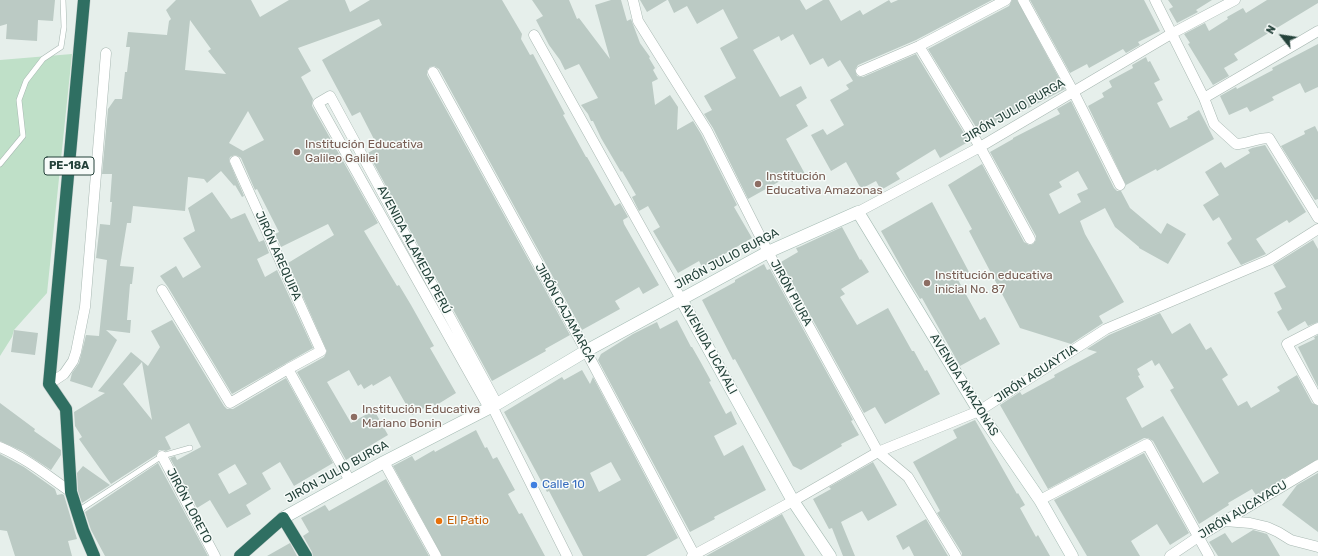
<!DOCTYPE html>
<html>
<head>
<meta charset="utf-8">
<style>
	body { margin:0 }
	#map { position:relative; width:1318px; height:556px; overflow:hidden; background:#e6efeb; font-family:Rubik,sans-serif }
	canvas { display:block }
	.north { position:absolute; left:1262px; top:16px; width:40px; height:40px; -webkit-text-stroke:3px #f7fbf9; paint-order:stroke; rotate:300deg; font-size:11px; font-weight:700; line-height:16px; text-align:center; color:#24423a }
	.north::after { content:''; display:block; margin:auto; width:14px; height:18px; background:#24423a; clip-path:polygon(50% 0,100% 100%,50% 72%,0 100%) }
</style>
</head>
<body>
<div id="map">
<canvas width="1318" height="556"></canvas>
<div class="north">N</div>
</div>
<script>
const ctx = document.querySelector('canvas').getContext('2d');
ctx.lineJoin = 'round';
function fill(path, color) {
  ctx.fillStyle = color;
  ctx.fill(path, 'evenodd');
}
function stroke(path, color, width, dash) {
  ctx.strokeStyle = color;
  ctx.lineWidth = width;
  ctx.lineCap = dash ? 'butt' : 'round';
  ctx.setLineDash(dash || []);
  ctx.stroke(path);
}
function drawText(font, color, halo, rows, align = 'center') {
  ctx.font = font + ' Rubik,sans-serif';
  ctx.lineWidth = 3;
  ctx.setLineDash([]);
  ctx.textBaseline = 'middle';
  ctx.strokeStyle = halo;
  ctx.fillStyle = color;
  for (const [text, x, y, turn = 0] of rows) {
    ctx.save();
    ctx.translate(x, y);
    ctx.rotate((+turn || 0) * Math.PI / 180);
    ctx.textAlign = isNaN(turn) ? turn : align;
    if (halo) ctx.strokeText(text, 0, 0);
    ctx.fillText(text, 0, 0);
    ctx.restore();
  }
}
fill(new Path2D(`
	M72,54L47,293L14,330L12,337L0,356V60Z`), '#bfe0c8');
fill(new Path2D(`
	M0,0H55L53,21L38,20L37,41L6,39L7,24L0,26Z
	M176,0H251L260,17L289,0H345L350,12L370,0H502L522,34L521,39L530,55L533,54L565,114L563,115L586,157H587L615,206L620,203L628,217L623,220L624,224L659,285L643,294L639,287L615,301L620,309L582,330L439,69L434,66L430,67L427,71V75L570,335L545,349L546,351L492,381L368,153L378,147L360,112L352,116L322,60L382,25L379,19L298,48L311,71L301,77L313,99L312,103V106L378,223L364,231L397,286L399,285L411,305L434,346L430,348L456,393L435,406L433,403L412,415L390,376L373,386L372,384L364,389L361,384L358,386L349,370L327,382L351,423L374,410L388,435L346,460L297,372L324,357L327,351L288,263L334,235L328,224L281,247L275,234L279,232L257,189L255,190L241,158L238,156L235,155L230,157L229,161L244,196L242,197L235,185L234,186L221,171L207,183L204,179L188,177L185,211L133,206L131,223H127L120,266L134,267L132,284H130L127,320H131L130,333L106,330L117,340L92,388L70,381L72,373L79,363L86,335L99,336L107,260L96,258L100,224L110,225L112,202H110L112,174H102L108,109L115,99H122L125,72H127L130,47H126L128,32L167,35L169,21L171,19L166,10ZM190,20L211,49L208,51L226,74L185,70ZM248,111L264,140L243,151L229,143Z
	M532,0H569L577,19L579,18L610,59L595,5L611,0H621L627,21L631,19L640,43L650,57L649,58L655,68L653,70L658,79L652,82L655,105L670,95L678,107L677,130L693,121L701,134L737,205L734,207L752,238L702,267L699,261L678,273L653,231L660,227L648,206L639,211L632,197L636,195L622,171L621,172L601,138L593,121H591L588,114L581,105L598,98L579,64L565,70L560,60L549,45L536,20L543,16Z
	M640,0H667L647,12Z
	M668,0H800L806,10L823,0H829L841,21L860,10L863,15L889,0L891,3L898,0H992L916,40L858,65L855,70L857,76L863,77L916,54L967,138L966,139L968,142L940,158L935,149L896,173L900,179L881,190L876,181L861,189L846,162L831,171L811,135L823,129L827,135L844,125L830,100L849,89L846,85L853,81L840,60L828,67L823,58L810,65L793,34L781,41L779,36L753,50L780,97L801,86L807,98L796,105L808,126L786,139L805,174L792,182L789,176L748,199L713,128L704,114L712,110L704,96L736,78L720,48L738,38L723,9L697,24L687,6L674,13Z
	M1012,0H1017L1065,89L1021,112L1020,110L979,132L928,49L1009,6Z
	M1030,0H1144L1160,31L1138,42L1140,45L1126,53L1123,49L1089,68L1087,64L1070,73Z
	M1168,0H1212L1196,10L1198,12L1177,23L1169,9L1173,7Z
	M1267,0H1318V3L1234,54L1238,60L1224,68L1229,76L1213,85L1188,44L1190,43L1184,34L1205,23L1209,31L1228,19L1227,17L1243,8L1246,13Z
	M1318,44V87L1305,93L1300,83L1272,97L1274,100L1250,112L1247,107L1229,115L1220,96L1236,87L1237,89L1273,70L1272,68Z
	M1146,57L1148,62L1150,61L1160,80L1154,83L1163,100L1157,103L1170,128L1188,119L1187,117L1199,110L1214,139L1157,171L1156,169L1126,185L1088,106L1104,97L1102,93L1112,87L1109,81L1133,68L1132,65Z
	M1071,101L1114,188L1117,191H1121L1130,208L1161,234L1167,223L1186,234L1168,264L1139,248V247L1115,227L1105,208L1080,221L1085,234L1124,302L1099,316L1103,323L1071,344L1020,328L969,231L972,229L948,185L982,164L1024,242L1029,245L1033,244L1036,240V236L990,152L1013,139V138L1060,114L1057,109ZM1078,171L1088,189L1077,194L1081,202L1059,214L1049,194L1062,187L1059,182Z
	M1315,126L1318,132V199L1315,200L1281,146L1305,134L1304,131Z
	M1265,145L1306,212L1289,223L1287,220L1256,239L1266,254L1241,265L1227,243L1232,239L1219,217L1213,221L1203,205L1219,195L1205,172L1221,162L1225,168L1250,153L1248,150L1252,148Z
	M212,192L231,219L245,213L259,242L264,240L269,253L257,259L265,277L277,270L313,348L232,394L168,287L160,276L176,266L183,278L201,267L183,238L195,231L188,208Z
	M932,202L969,272L957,278L980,320L985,317L1000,344L960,366L922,298L920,299L909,281L881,231Z
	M842,227L860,260L861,259L869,272L841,289L845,294L840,297L857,325L888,308L912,351H914L925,371L927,370L940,394L885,424L875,407L864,413L781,262L798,252L796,248L799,247Z
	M1313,240L1318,249V322L1308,326L1305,321L1288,331L1277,312L1282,309L1274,293L1286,287L1273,265Z
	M764,264L767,270L770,269L853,420L851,421L859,435L841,444L842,446L801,470L793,466L735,359L733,360L702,300L735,282V280Z
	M1160,313L1172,334L1190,323L1206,350L1211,347L1228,375L1222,379L1238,406L1247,401L1251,408L1280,391L1277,387L1297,375L1312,403L1318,406V459L1256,495L1252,489L1228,503L1229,505L1199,524L1153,441L1148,438H1144L1048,489L1000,405L1020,392L1022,395L1055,377L1054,375L1097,352L1087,349L1109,335ZM1152,360L1155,366L1159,363L1174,388L1170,390L1219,473L1203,483L1163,416L1142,428L1126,398L1144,387L1138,376L1140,375L1137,369Z
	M172,320L224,406L227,409H233L286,378L333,463L294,486L280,462L262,473L271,489L246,505L251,514L227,528L210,500L197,508L170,458L175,456L177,460L201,447L189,423L165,437L171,449L166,451L163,450H159L156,455L111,484L79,439L82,437L75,426L74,412L105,393L98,391L131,352L148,366L160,347L151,331ZM142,362L152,420L123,384ZM235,464L247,484L229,494L218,474Z
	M677,320L691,347H692L700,361L711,381L709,382L726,414L731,411L737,424L714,436L724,456L743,445L766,490L714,517L715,519L690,532L598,360L601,354L633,334L657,322L660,329Z
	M14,330L38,333L35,355L11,352Z
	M1318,335V387L1298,347L1315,339L1314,337Z
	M582,370L590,384L593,377L678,538L646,556H583L549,491L547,492L504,412L562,377L564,380ZM611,462L621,480L599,492L590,473Z
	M0,403L35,429L34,431L61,450V455L51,470L22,451L0,441Z
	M975,420L1017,494L1018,493L1025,505L1020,508L1036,537L1038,535L1050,556H962V553L937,513L940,511L913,462L957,438L953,430Z
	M476,430L485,448L487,447L493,459L497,457L515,490L508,494L519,514L522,513L545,556H442L393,466L412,456L415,461L434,450L435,452Z
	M1144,453L1189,533L1170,545L1157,524L1131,541L1140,556H1087L1054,500Z
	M0,454L24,467L55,489L57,495L62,494L64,495L77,539L68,541L72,556H15L7,531L0,530Z
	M873,462L897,505L868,521L862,511L841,522L855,556H843L832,528L829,529L813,499L831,489L829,487Z
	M158,463L208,556H105L91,530L85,512Z
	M83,466L110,485L82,503L78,491L77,473Z
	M1318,473V532L1282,505L1297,485Z
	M386,479L429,556H313L312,552L303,536L309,532L301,518L325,505L329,511Z
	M782,514L805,556H706Z
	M926,519L948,556H914L909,546L903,550L896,536Z
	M1253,530L1267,534L1280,556H1218L1209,542L1225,533L1232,543Z
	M290,543L297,556H267Z`), '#bbcac4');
const lane = new Path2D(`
	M0,164L23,136L19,100L26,81L43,59L61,47L64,27L63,0
	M78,513L84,507L162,456L190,448`);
const street = new Path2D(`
	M633,0L638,21L707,131L768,252L878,452L908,477L956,556
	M1023,0L1074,93L1120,185
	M1155,0L1204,98L1214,124L1236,144C1247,144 1257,138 1269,138L1318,218
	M534,35L681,299
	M919,46L980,147L1030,239
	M861,71L919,46L1006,0
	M433,72L586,351L695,556
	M1204,98L1318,31
	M858,212L980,147L1171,34L1235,0
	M162,290L230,403L288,369L321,351L235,161
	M1318,328L1287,344L1318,400
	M288,369L350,481
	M49,384L64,374L73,361L76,352L85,307L106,53
	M492,406L567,556
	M489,408L318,103L330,96L497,404
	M0,447C26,458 48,476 71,492
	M162,456L215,556
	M384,462L436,556
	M1040,500L1147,444L1209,556
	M1225,521L1250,523L1267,527L1278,532L1291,540L1318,547
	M692,556L793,501L878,452L979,411L1106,329L1269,260L1318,229
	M1170,556L1198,537L1318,465`);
const secondary = new Path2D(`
	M681,299L793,501L830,556
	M283,518L384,462L497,404L586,351L768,252L858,212L979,411L1040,500L1072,556`);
const highway = new Path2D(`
	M84,0L49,384L66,409L71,492L83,530L94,556
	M240,556L283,518L306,556`);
stroke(lane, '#a8b8b2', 6);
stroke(street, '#a8b8b2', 11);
stroke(secondary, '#a4bbb3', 13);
stroke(highway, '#c2cac8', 13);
stroke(lane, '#fff', 5);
stroke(street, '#fff', 10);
stroke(secondary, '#fff', 12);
stroke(highway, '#2f6f62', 12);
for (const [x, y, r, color] of [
	[297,152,4,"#8d6e63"],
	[758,184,4,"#8d6e63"],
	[927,283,4,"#8d6e63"],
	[354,417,4,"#8d6e63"],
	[534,485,4,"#3f7fe0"],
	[439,521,4,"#e8710a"]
]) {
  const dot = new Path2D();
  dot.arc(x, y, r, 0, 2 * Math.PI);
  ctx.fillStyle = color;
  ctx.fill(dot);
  stroke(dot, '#f7fbf9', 1.5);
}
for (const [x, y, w] of [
	[69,166,50]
]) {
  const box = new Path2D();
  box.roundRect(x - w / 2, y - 9, w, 18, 3);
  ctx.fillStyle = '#f7fbf9';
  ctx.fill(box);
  stroke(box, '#24423a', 1);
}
drawText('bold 11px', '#24423a', null, [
	["PE-18A",69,166]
]);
drawText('12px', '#24423a', '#f7fbf9', [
	["JIRÓN JULIO BURGA",1014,111,-30],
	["AVENIDA ALAMEDA PERÚ",414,250,62],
	["JIRÓN AREQUIPA",278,256,66],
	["JIRÓN JULIO BURGA",727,259,-28],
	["JIRÓN PIURA",791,293,61],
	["JIRÓN CAJAMARCA",565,313,61],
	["AVENIDA UCAYALI",709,349,61],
	["JIRÓN AGUAYTIA",1036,374,-33],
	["AVENIDA AMAZONAS",964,385,58],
	["JIRÓN JULIO BURGA",337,472,-29],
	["JIRÓN LORETO",189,506,62],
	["JIRÓN AUCAYACU",1243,510,-31]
]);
drawText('12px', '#785e54', '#f7fbf9', [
	["Institución Educativa",305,145],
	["Galileo Galilei",305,159],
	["Institución",766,177],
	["Educativa Amazonas",766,191],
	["Institución educativa",935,276],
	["inicial No. 87",935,290],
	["Institución Educativa",362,410],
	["Mariano Bonin",362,424]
], 'left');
drawText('12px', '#366cbe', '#f7fbf9', [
	["Calle 10",542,485]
], 'left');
drawText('12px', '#c56008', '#f7fbf9', [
	["El Patio",447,521]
], 'left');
</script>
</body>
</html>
